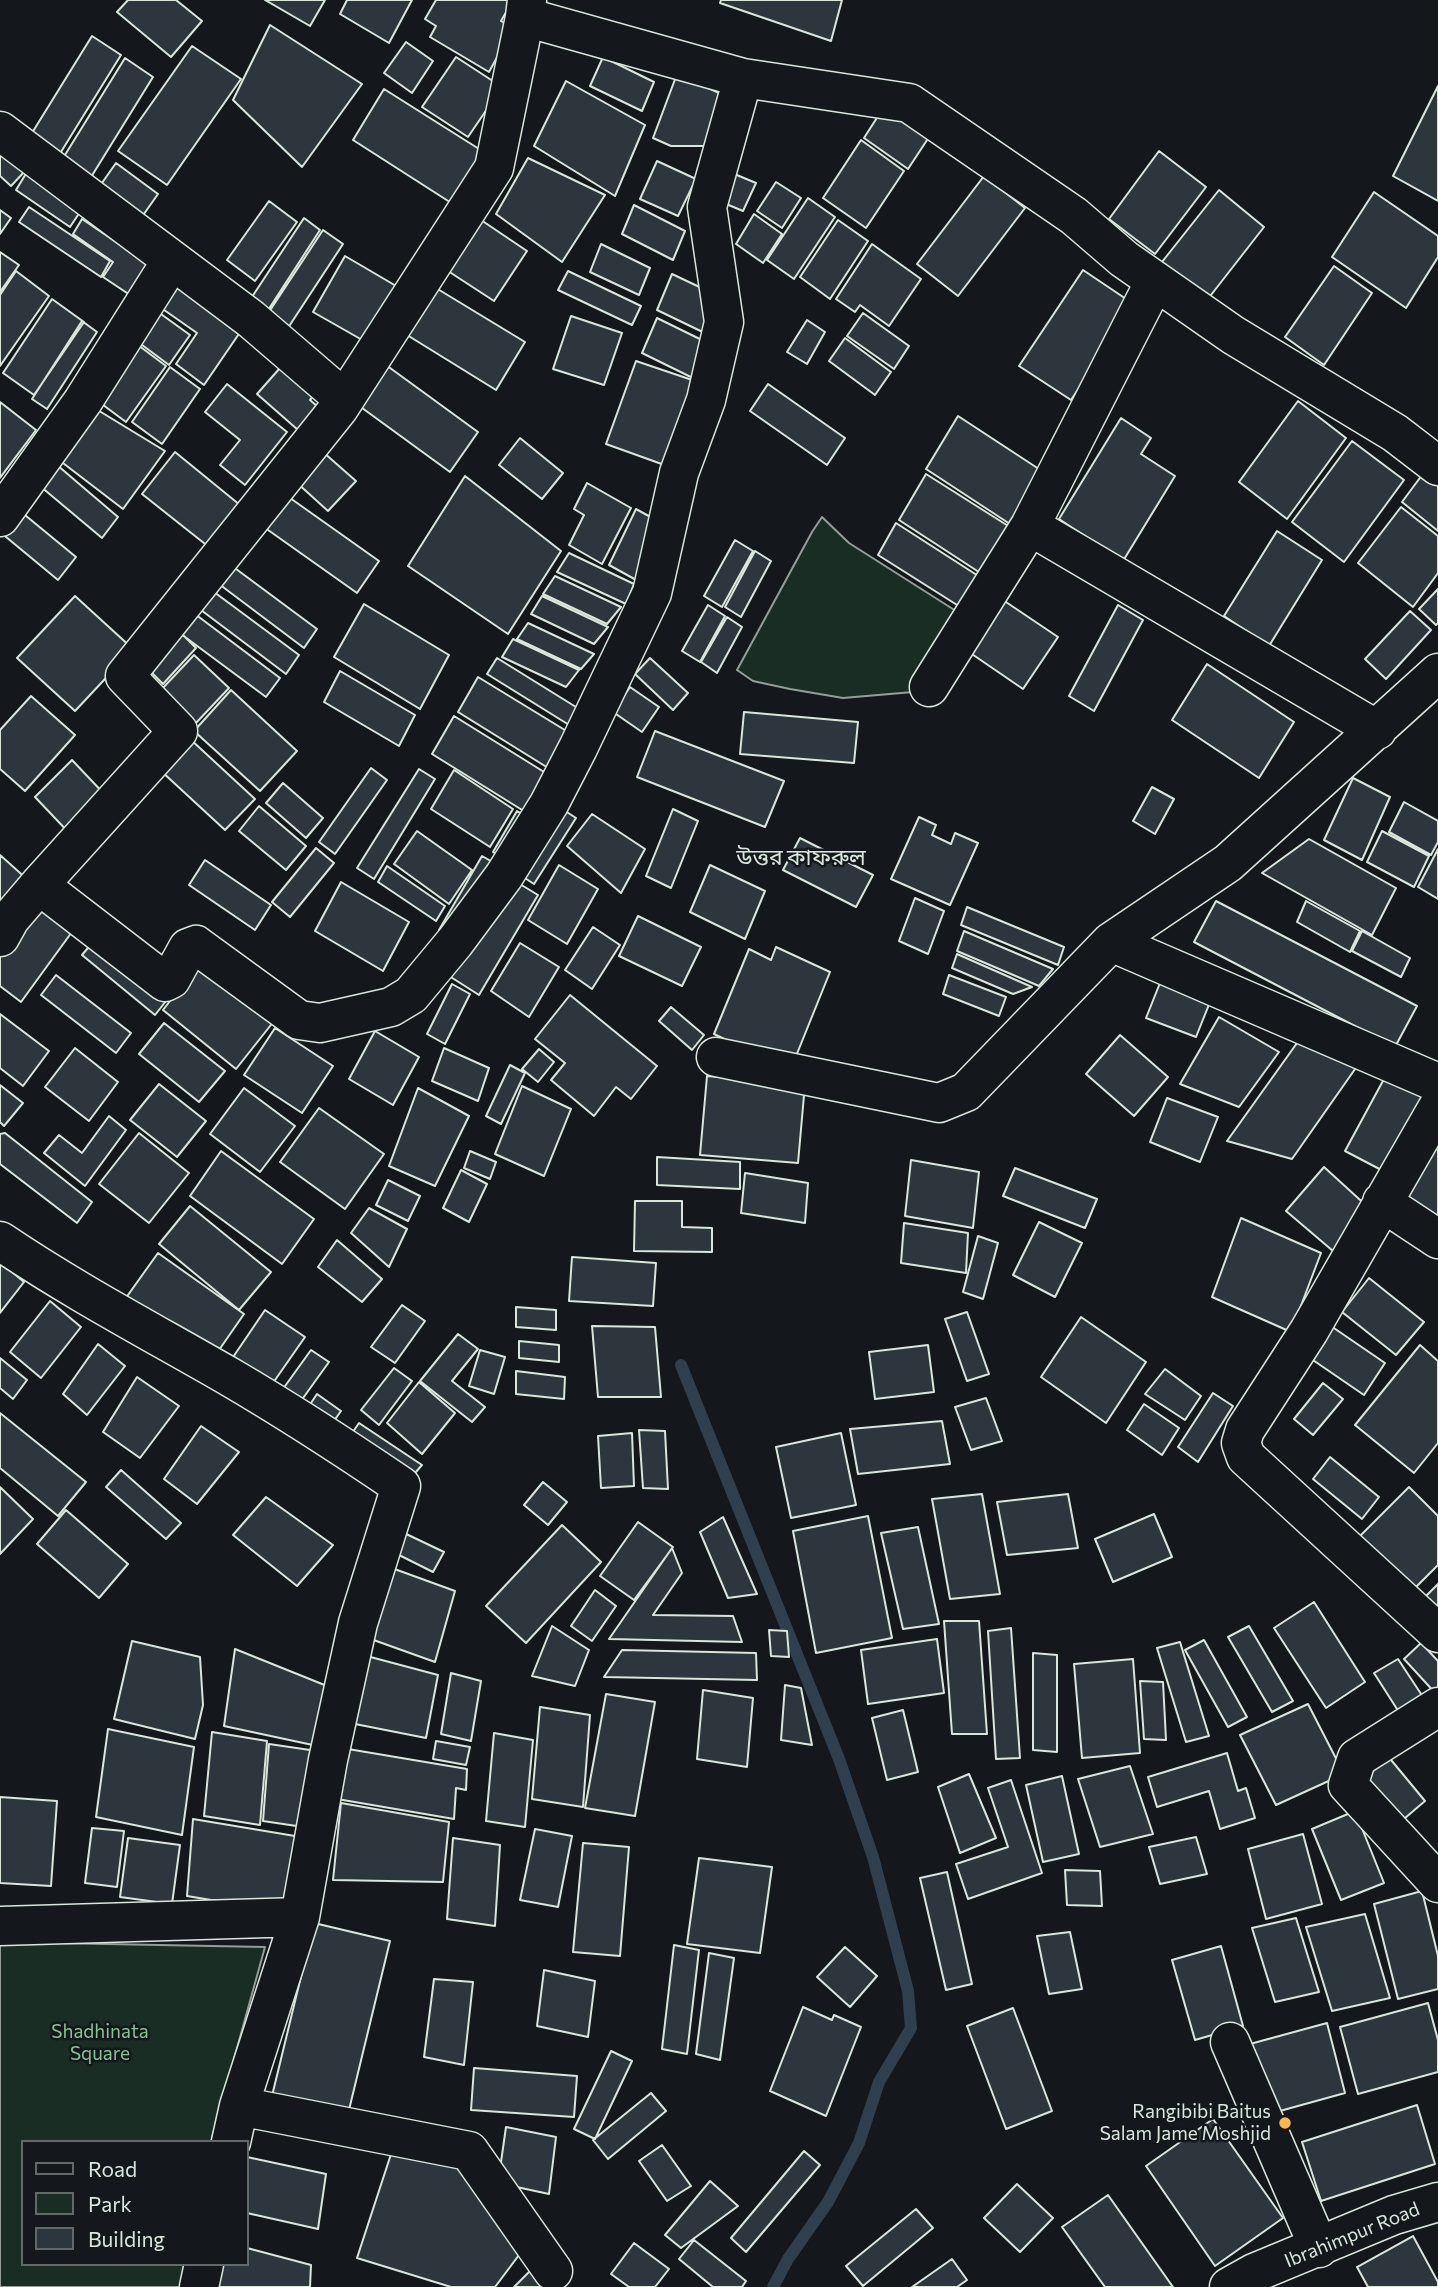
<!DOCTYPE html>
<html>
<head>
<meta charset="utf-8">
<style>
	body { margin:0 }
	#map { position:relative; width:1438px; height:2287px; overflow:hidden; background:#14181c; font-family:Commissioner,sans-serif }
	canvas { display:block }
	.legend { position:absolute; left:21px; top:2140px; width:228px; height:126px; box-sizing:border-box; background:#14181c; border:2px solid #626a69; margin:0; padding:9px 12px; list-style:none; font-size:21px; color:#d8e6dc }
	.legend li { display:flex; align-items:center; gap:14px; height:35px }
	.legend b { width:35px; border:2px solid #626a69 }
</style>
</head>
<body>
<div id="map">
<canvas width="1438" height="2287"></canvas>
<ul class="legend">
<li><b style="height:9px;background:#14181c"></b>Road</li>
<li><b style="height:19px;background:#1a2d24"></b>Park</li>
<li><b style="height:19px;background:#2c363c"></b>Building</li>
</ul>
</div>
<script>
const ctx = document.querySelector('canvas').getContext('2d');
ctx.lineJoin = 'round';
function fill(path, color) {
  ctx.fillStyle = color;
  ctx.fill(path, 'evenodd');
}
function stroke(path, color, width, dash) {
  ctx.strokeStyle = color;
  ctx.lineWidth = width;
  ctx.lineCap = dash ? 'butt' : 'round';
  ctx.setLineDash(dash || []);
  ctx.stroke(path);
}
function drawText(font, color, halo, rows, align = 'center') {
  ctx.font = font + ' Commissioner,"Noto Sans Bengali",sans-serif';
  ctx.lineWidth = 5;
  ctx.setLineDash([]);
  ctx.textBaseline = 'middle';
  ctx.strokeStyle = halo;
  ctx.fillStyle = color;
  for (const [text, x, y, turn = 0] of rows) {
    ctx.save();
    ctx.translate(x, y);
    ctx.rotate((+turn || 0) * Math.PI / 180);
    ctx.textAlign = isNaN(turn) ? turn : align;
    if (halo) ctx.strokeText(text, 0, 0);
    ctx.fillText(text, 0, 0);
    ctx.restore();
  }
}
const green = new Path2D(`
	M822,517L849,543L967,618L913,692L843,698L790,689L753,681L737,670L812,532Z
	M0,1942L265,1947L211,2142H23V2264H184L180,2287H0Z`);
fill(green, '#1a2d24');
stroke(green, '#939e99', 2);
stroke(new Path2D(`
	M681,1365L839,1759L873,1857L908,1991L911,2028L879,2082L859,2143L828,2202L788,2259L773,2287`), '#2f3f4d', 12);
const building = new Path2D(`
	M128,0H176L202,21L171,57L117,12Z
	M265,0H325L310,26Z
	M347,0H412L389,43L340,14Z
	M436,0H513L501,21L513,28L489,72L430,37L436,26L425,19Z
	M721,0H842L831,41L720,3Z
	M270,25L362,84L302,167L233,100Z
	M92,36L121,55L56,160L27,141Z
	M406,42L433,61L412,93L384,73Z
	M192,46L241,79L167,185L118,151Z
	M456,57L502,87L468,137L422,107Z
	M603,57L654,82L642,111L590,86Z
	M125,58L153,77L88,182L60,163Z
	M677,74L728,97L710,146H671L653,138Z
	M566,81L645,125L615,196L534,146Z
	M1438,86V201L1393,176Z
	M384,89L487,154L456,206L353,140Z
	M887,102L931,134L908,169L864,138Z
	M861,140L904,171L866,228L823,198Z
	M0,147L26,170L11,186L0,176Z
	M1159,151L1206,187L1155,254L1109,219Z
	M528,158L605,195L562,262L496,214Z
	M657,161L696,179L678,216L640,199Z
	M116,163L158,194L139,221L97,190Z
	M27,172L82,209L70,227L16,190Z
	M732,173L756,183L743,211L719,201Z
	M984,176L1025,208L958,296L917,264Z
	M776,182L801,198L782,228L757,211Z
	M1219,190L1264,227L1204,304L1158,267Z
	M1374,192L1438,236V257L1406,308L1332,257Z
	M808,198L835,217L794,279L767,260Z
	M269,201L297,222L255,281L227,260Z
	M634,205L685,231L673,260L622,234Z
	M29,207L110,261L101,277L19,222Z
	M0,210L11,218L0,234Z
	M754,214L782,234L763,263L736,244Z
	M304,218L320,230L263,318L246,306Z
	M82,219L156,269L136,299L103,277L113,262L73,234Z
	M481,220L527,251L494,301L448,271Z
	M838,220L868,241L830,299L800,277Z
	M323,230L343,244L284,334L263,321Z
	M601,244L650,268L639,295L590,272Z
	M872,244L921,279L889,326L860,305L855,312L836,299Z
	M0,252L19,265L0,292Z
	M345,256L403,290L371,345L313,312Z
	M1334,266L1372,293L1324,365L1285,337Z
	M1083,270L1135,305L1071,400L1019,366Z
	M16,271L49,296L0,366V295Z
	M568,271L641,306L632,325L558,290Z
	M672,274L710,292L713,337L657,310Z
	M177,276L245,325L204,385L176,364L197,333L157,305Z
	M436,288L525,342L496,390L407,335Z
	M52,299L84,322L34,395L3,373Z
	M154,309L190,335L169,365L134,339Z
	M863,313L909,346L894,369L847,336Z
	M571,316L622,333L604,385L553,369Z
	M657,318L710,344L703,383L642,353Z
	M807,320L825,332L807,364L787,352Z
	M82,321L97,332L47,409L32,399Z
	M845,338L891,372L875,395L829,361Z
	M134,342L166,366L126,422L95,399Z
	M287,360L320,388L310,400L326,414L306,437L257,394Z
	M636,361L701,383L670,467L606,444Z
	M386,365L478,432L450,472L358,405Z
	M170,367L200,389L162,444L132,422Z
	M227,384L287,432L245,485L220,465L240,440L205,412Z
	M768,384L845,438L827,465L750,411Z
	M1298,401L1346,438L1287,519L1239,482Z
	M0,402L36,430L0,478Z
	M96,409L165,451L123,509L59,460Z
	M958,416L1045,473L1013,526L926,469Z
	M1121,418L1151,438L1141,454L1175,476L1123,561L1059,519Z
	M520,438L563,473L542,499L499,465Z
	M1352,441L1404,480L1344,562L1292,522Z
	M175,452L251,514L219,555L142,494Z
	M323,452L356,481L328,511L296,482Z
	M57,465L118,517L102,538L40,486Z
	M1428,467L1438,475V531L1402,502Z
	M926,474L1013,529L985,576L899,520Z
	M465,476L561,551L508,634L408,566Z
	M587,483L631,508L602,564L569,545L584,515L574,509Z
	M283,493L379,561L357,593L261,525Z
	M14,506L76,557L58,580L0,532Z
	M1401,507L1438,536V573L1413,607L1358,563Z
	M636,509L665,525L638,581L609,565Z
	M896,523L983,579L965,610L878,555Z
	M1277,531L1322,560L1269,646L1224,616Z
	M735,540L753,551L722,607L704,596Z
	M755,551L771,561L741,617L725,607Z
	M569,553L634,584L626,604L557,572Z
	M228,563L317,629L304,648L215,581Z
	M555,576L621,607L607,624L543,594Z
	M210,589L299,655L286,674L197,607Z
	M1438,589V623L1436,625L1419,609Z
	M75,596L133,649L75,711L17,658Z
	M542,596L608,627L594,644L531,614Z
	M1000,598L1058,637L1023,689L966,650Z
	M364,604L449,655L420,709L334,657Z
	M708,605L725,616L700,662L682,651Z
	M1118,605L1143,620L1094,711L1069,696Z
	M1410,611L1431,630L1386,679L1365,659Z
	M195,614L280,678L266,697L181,634Z
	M727,617L742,627L717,673L701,662Z
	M528,623L594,654L581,669L517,639Z
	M178,630L196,648L163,684L144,665Z
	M513,639L579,670L566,687L502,657Z
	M194,655L229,688L195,724L160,691Z
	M497,658L584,712L574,728L487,674Z
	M650,658L688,693L673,710L635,674Z
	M1207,664L1294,722L1259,778L1172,720Z
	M340,671L415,715L399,746L324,702Z
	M478,677L573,735L553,771L458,712Z
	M630,687L659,707L642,732L613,712Z
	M231,690L297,751L260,791L194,731Z
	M31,696L75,735L25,791L0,769V730Z
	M744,712L858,722L854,763L740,754Z
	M454,716L557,780L535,818L432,754Z
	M655,731L784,781L765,827L637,777Z
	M189,738L255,799L225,830L160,770Z
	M72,760L108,798L71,835L35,797Z
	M371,768L387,780L335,854L319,842Z
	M419,769L435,779L374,879L357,868Z
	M454,770L513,809L490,847L431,809Z
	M1353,778L1390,797L1362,860L1324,840Z
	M283,783L323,818L306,838L266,803Z
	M1152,787L1174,799L1155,834L1133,821Z
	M1404,802L1438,821V842L1431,855L1389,832Z
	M553,803L576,818L534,884L511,869Z
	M259,806L306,846L286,870L239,831Z
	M673,809L698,821L671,888L646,876Z
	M517,811L535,822L510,863L493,852Z
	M592,814L645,849L621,893L567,846Z
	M919,817L936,825L932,835L951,844L955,833L978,843L950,905L891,879Z
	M417,831L472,870L449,904L394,864Z
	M1382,831L1429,856L1414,887L1367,862Z
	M800,838L873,875L856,907L783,870Z
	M1309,839L1396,888L1372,935L1262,873Z
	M316,848L334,863L290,917L272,902Z
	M1438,849V899L1418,887Z
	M0,855L29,881L0,913Z
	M482,856L496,864L444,934L439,930Z
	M205,860L271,905L255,930L189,885Z
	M559,865L598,889L567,944L528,920Z
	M710,865L765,891L745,939L690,912Z
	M387,866L445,906L436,921L378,882Z
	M505,875L538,895L479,995L446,974Z
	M341,882L409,922L383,971L315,931Z
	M915,898L944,911L928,954L899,941Z
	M40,899L77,925L21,1002L0,986V954Z
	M1216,901L1417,1006L1395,1047L1194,942Z
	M1306,901L1360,931L1350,952L1297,922Z
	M967,907L1064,947L1058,965L961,925Z
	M638,916L701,947L682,986L619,956Z
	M593,927L620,945L592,989L565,970Z
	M964,931L1053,969L1039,986L957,951Z
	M1362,931L1410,958L1401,977L1352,951Z
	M98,936L170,996L155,1015L82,955Z
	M520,943L559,967L529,1017L491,991Z
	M776,947L830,972L790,1071L714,1034L749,949L771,960Z
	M957,954L1032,987L1013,994L952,968Z
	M204,957L278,1016L236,1069L163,1010Z
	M1164,973L1214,992L1196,1037L1146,1018Z
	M56,975L131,1033L116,1053L41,995Z
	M949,975L1006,997L999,1016L943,994Z
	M452,984L470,994L445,1044L427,1034Z
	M570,995L657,1066L631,1099L616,1087L594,1116L551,1080L565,1063L535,1039Z
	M671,1007L704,1035L692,1050L659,1021Z
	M0,1014L49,1051L23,1086L0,1068Z
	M1219,1017L1279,1052L1239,1107L1180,1084Z
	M164,1023L225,1071L199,1102L139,1054Z
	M275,1028L333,1066L302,1113L244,1075Z
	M375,1031L419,1057L393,1105L349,1079Z
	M1120,1035L1168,1077L1134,1116L1086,1074Z
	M1302,1036L1360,1062L1292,1159L1227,1141Z
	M75,1048L118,1082L89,1121L45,1087Z
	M444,1048L489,1068L478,1101L432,1081Z
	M539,1049L554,1062L538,1082L522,1069Z
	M510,1065L525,1073L501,1124L486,1116Z
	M1391,1066L1435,1089L1389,1174L1345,1151Z
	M707,1076L805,1084L798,1163L700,1155Z
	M159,1084L206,1121L177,1157L130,1120Z
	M0,1085L23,1103L4,1126L0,1122Z
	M522,1086L571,1109L544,1176L495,1154Z
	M244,1088L295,1126L260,1172L210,1134Z
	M418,1088L469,1116L435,1186L389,1166Z
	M1167,1098L1218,1117L1200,1162L1150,1142Z
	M319,1108L384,1154L345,1209L280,1162Z
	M109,1116L126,1130L85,1186L44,1153L59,1135L82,1153Z
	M5,1133L92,1202L77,1223L0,1164V1134Z
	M139,1133L189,1173L149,1223L99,1184Z
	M1438,1133V1231L1392,1196Z
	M221,1151L314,1219L282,1264L190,1196Z
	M470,1151L496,1162L490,1179L464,1168Z
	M657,1157L740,1162V1189L657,1185Z
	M911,1160L979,1172L973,1228L905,1216Z
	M1324,1167L1370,1209L1333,1251L1286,1211Z
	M1015,1168L1097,1199L1085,1228L1003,1196Z
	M461,1170L487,1184L469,1222L443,1208Z
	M745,1173L808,1183L805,1223L741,1213Z
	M388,1180L420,1196L408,1221L376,1205Z
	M635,1201H682V1227L712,1228V1252L634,1251Z
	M190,1206L271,1272L239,1310L159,1244Z
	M369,1208L407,1229L389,1267L351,1233Z
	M1241,1218L1321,1253L1291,1332L1212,1297Z
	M1039,1222L1082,1243L1055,1297L1013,1275Z
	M904,1223L968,1233L966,1273L901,1263Z
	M978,1236L998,1243L983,1299L963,1292Z
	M337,1240L382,1279L362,1302L318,1267Z
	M158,1253L244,1314L210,1363L123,1302Z
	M572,1257L656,1263L653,1306L569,1301Z
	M0,1262L24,1282L0,1313Z
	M1369,1278L1424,1322L1396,1355L1342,1312Z
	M50,1301L81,1327L41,1378L10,1352Z
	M402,1305L425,1321L395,1363L371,1347Z
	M516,1307L556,1310V1330L516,1327Z
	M265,1310L305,1337L266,1393L227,1366Z
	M967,1312L989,1374L967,1381L945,1319Z
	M1081,1317L1146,1362L1106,1423L1041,1377Z
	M1328,1324L1385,1363L1364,1395L1307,1356Z
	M592,1326L655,1327L661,1397H598Z
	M458,1334L478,1349L452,1381L485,1407L472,1422L420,1381Z
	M519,1341L559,1345V1362L519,1358Z
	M98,1344L125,1366L87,1415L63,1394Z
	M928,1345L934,1392L875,1399L869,1352Z
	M1420,1345L1438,1361V1443L1414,1473L1355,1425Z
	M311,1350L329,1362L293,1412L275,1400Z
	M480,1350L505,1357L494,1394L469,1386Z
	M0,1358L27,1380L13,1399L0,1388Z
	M394,1368L412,1381L379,1425L361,1410Z
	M1165,1369L1201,1396L1185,1420L1145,1394Z
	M516,1371L565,1377L564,1399L516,1394Z
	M137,1377L179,1406L140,1458L103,1432Z
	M419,1382L455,1413L422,1454L387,1423Z
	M1323,1383L1343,1399L1313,1435L1294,1419Z
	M1213,1393L1233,1406L1198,1462L1178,1447Z
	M317,1394L341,1411L326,1432L303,1415Z
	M986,1398L1002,1441L971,1450L955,1407Z
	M1144,1404L1179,1428L1162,1455L1127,1430Z
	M0,1413L86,1482L58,1516L0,1468Z
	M942,1421L950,1464L858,1474L850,1429Z
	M359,1423L422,1465L409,1480L346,1442Z
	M201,1426L239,1452L197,1504L164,1479Z
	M639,1430L665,1431L668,1489L643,1488Z
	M632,1433L634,1486L601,1488L598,1436Z
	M841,1433L856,1505L791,1518L776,1447Z
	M1330,1457L1379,1497L1362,1519L1313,1479Z
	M121,1470L181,1523L166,1539L106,1487Z
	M543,1482L567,1502L548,1525L524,1505Z
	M0,1487L33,1519L0,1554Z
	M1409,1487L1438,1516V1565L1413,1590L1359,1537Z
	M982,1494L1000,1594L950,1599L932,1499Z
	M1068,1494L1078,1548L1007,1555L997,1502Z
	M266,1497L333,1545L297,1586L233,1535Z
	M66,1510L128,1564L99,1598L37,1544Z
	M1154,1514L1172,1557L1113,1582L1095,1539Z
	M868,1516L892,1638L816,1653L793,1531Z
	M723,1517L757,1594L728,1598L700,1532Z
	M638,1522L673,1547L634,1600L600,1576Z
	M562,1525L601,1562L526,1643L486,1606Z
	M918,1527L939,1624L903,1629L881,1533Z
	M402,1532L444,1552L433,1572L391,1551Z
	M672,1548L682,1573L653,1615L733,1616L742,1642L609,1639Z
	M389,1567L455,1591L435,1662L368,1638Z
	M1438,1584V1617L1422,1600Z
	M595,1590L616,1606L592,1641L571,1626Z
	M1314,1602L1365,1682L1326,1708L1274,1628Z
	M944,1621H979L987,1734H952Z
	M552,1626L589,1650L575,1686L532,1676Z
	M1249,1626L1293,1701L1272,1712L1228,1637Z
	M1011,1628L1020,1758L996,1759L988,1631Z
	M769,1630L787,1631L789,1657L771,1656Z
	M937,1639L944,1693L868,1704L861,1650Z
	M1204,1640L1247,1717L1228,1727L1185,1650Z
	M132,1641L200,1657L203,1705L195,1739L114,1719Z
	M1180,1642L1209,1736L1186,1742L1157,1648Z
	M1421,1643L1438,1661V1696L1404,1659Z
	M235,1649L327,1686L322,1747L224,1726Z
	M622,1650L756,1653L757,1680L604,1677Z
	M1033,1653L1057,1655V1752L1033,1750Z
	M363,1655L438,1675L426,1738L350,1723Z
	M1133,1659L1140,1753L1082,1758L1074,1664Z
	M1398,1659L1429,1706L1404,1720L1374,1673Z
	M451,1673L481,1681L471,1741L441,1734Z
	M1140,1681L1163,1682L1166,1740L1144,1739Z
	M785,1685L801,1688L812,1745L781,1740Z
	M703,1690L753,1698L747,1767L697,1759Z
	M606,1694L655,1702L635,1816L585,1808Z
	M1308,1704L1344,1774L1276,1805L1240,1735Z
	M540,1707L590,1715L583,1807L532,1799Z
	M903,1710L918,1772L887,1780L872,1718Z
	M108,1729L194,1747L182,1835L96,1817Z
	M212,1732L267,1741L260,1825L204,1816Z
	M494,1733L533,1740L525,1827L486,1821Z
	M436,1741L470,1747L466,1765L433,1759Z
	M269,1744L317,1751L310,1828L263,1821Z
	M342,1748L467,1769L466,1790L456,1788L454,1819L337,1799Z
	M1227,1753L1238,1791L1246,1788L1255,1818L1220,1829L1209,1791L1157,1807L1148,1777Z
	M1387,1755L1425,1801L1398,1824L1359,1778Z
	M1130,1766L1153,1834L1100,1847L1078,1779Z
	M969,1774L996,1838L960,1853L938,1787Z
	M1062,1776L1079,1854L1043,1862L1026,1785Z
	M1011,1780L1042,1873L968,1899L956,1864L1008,1847L988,1788Z
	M0,1797L57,1801L51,1886L0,1883Z
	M341,1803L449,1822L443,1882L333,1880Z
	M1355,1811L1384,1883L1341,1900L1312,1829Z
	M193,1819L295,1836L289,1913L187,1896Z
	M92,1828L124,1831L117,1887L85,1883Z
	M535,1829L572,1836L558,1907L520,1900Z
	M1303,1834L1322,1904L1266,1919L1248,1849Z
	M1196,1837L1207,1874L1160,1884L1149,1847Z
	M128,1838L180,1845L172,1904L120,1897Z
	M453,1838L500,1845L495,1926L447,1919Z
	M583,1843L629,1847L620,1956L573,1952Z
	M699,1858L772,1867L760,1953L687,1944Z
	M1065,1870L1100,1871L1102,1906L1067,1905Z
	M947,1872L972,1984L946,1990L920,1878Z
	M1422,1891L1438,1956V1989L1398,1999L1374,1904Z
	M1365,1914L1390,1998L1332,2011L1306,1927Z
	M1296,1918L1319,1992L1275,2002L1252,1928Z
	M314,1923L390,1941L348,2114L272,2096Z
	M1070,1932L1082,1989L1049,1994L1037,1936Z
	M674,1945L699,1950L687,2054L662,2049Z
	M1221,1946L1243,2026L1195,2040L1172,1960Z
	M845,1947L877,1976L850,2007L817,1977Z
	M709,1953L734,1958L720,2060L696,2054Z
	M544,1970L595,1981L588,2037L537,2026Z
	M434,1979L473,1982L464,2065L424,2057Z
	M1428,2003L1438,2040V2072L1358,2094L1340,2027Z
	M803,2007L832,2020L834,2015L861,2027L826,2116L770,2091Z
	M1013,2008L1052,2111L1006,2129L967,2026Z
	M1327,2023L1345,2093L1269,2114L1250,2044Z
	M611,2051L632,2061L595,2139L574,2129Z
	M474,2068L577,2076L574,2117L471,2110Z
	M651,2093L666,2111L608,2159L593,2140Z
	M1417,2105L1435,2164L1321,2201L1302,2142Z
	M1213,2119L1283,2218L1215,2266L1146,2166Z
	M506,2127L556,2137L549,2194L498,2183Z
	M662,2145L691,2186L667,2201L639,2161Z
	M393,2148L467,2156L525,2247L495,2287H451L357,2258Z
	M804,2151L820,2165L746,2252L731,2238Z
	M247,2157L326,2174L318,2229L247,2213Z
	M710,2181L738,2206L681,2248L665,2235Z
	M1017,2184L1053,2218L1020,2252L984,2218Z
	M1108,2195L1173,2287H1105L1062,2227Z
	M916,2209L933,2228L863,2286L846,2266Z
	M1413,2236L1438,2282V2287H1368L1357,2267Z
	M694,2240L746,2281L742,2287H713L679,2259Z
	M634,2243L669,2269L655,2287H629L611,2274Z
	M247,2248L311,2265L310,2287H217L221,2264H247Z
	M952,2259L967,2280L957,2287H912Z
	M532,2269L551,2287H514Z`);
fill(building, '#2c363c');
stroke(building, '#d8e6dc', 2);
const minor = new Path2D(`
	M527,0L525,17L743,78L909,103L1074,216L1124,259L1233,335L1395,433L1438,466
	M0,131L251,319L344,399
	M0,517L83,401L172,260
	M1030,526L1377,730
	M1438,673L1228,863L1111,942L1438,1083
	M929,687L1030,526L1155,281
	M39,885L165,982L171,979L188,948L196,945L299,1020L320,1023L391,1007L411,995L455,942L504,876L549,804L578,748L652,593L679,473L706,400L724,322L707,207L743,78
	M0,937L10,919L39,885L178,731L125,676L339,408L494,168L525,17
	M716,1057L939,1103L966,1092L1111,942
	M1438,1107L1309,1331L1245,1430L1241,1443L1246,1457L1438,1633
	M1382,1202L1438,1239
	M0,1241C74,1291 152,1332 230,1377C288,1411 345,1448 401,1486L358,1623L328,1760L300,1917L239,2106L231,2142
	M1438,1707L1357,1758L1348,1785L1438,1883
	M0,1926L300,1917
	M1230,2042L1319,2248
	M239,2106L469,2151L553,2271
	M199,2287L204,2264
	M1229,2287L1254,2273L1394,2215L1438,2202`);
stroke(minor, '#d8e6dc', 41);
stroke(minor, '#14181c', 38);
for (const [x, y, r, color] of [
	[1285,2123,7,"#ffb74d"]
]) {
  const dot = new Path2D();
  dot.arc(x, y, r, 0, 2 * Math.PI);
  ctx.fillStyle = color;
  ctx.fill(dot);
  stroke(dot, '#14181c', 2.5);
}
drawText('19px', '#8ac095', '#14181c', [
	["Shadhinata",100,2032],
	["Square",100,2054]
]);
drawText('19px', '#d8e6dc', '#14181c', [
	["Rangibibi Baitus",1271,2112],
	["Salam Jame Moshjid",1271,2134]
], 'right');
drawText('19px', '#d8e6dc', '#14181c', [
	["Ibrahimpur Road",1352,2235,-22]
]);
drawText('23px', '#d8e6dc', '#14181c', [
	["উত্তর কাফরুল",801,857]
]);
</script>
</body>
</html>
